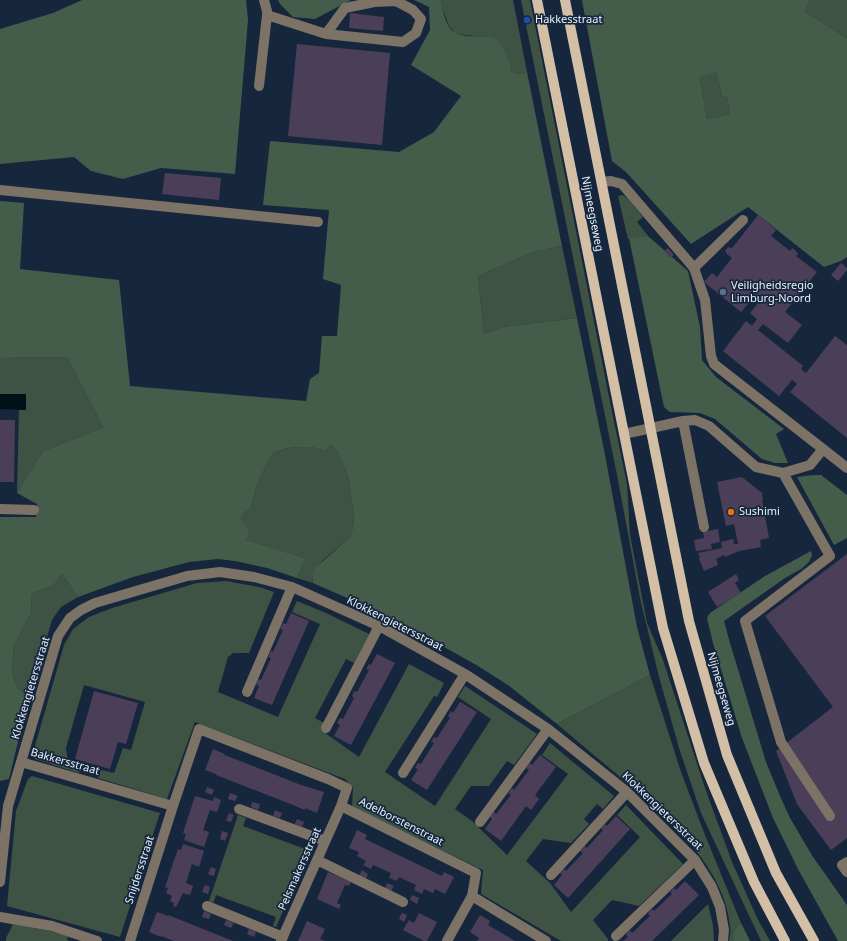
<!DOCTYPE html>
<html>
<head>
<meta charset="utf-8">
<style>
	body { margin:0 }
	canvas { display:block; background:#16273d }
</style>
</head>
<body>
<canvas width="847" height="941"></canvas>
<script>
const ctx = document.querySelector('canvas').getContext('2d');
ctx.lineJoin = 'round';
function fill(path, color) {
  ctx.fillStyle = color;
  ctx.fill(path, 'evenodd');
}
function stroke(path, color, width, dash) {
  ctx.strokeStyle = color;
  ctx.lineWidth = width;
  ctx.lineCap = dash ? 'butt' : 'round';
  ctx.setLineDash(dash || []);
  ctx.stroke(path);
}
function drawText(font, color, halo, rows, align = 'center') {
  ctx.font = font + ' "Noto Sans",sans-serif';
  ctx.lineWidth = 3.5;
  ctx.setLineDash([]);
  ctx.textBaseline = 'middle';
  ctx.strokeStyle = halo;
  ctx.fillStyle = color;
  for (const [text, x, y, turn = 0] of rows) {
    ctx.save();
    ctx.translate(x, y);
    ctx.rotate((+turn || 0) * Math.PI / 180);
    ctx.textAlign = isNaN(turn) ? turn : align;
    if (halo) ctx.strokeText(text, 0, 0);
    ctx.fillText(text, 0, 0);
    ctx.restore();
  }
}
fill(new Path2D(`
	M441,0H513L527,72L518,74L512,72L508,63L474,36L464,35L455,33L449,26L442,8Z
	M521,0H530L611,407L627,484L630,535L647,623L663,660L705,788L732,862L758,920L770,941H761L701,813L679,748L658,673L640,598L617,475Z
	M809,0H847V38L805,12Z
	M716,71L722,96H727L730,114L707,119L700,78Z
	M623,195L629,200L643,217L637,222L648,236L628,239L618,196Z
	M562,246L577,318L502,327L484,334L478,276L531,253Z
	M67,357L103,427L43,451L17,493L19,410H26V394H0V358Z
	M331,444L338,452L348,476L354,516L353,527L350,537L322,561L312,574L313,583L297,578L306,558L244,540L241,519L242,515L251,508L256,488L267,463L273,453L288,448L300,447H311L326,451Z
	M62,574L78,597L61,607L52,620L29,696L23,693L17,687L13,676L12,666L14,646L31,613L32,593L53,586Z
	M226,581L259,587L274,592L249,653H233L228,657L218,692L278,717L320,624L292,612L297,601L326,613L369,634L354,663L346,659L315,718L324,723L321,730L359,757L409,664L444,683L437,697L434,696L385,772L435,806L491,719L458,697L465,686L537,734L514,765L507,761L489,786H471L455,809L472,821L507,855L568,774L542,755L550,743L614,796L603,809L597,804L584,819L589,824L571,843L543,839L526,861L550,883L571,912L640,837L617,815L626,805L683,864L639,906L612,900L593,920L608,939V941H561L481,894L483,870L352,807L353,788L345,779L195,722L167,799L98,778L101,770L114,773L123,748L131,750L145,702L84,685L66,748L68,763L81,766L79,773L35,759V746L64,645L73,629L89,617L112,608L197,583Z
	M650,675L681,772L703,830L741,923C735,929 730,932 734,941H729C730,936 731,931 730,926C725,869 672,822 632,787C607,766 582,745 557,724Z
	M32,776L160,813L120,937L7,906L16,811L28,779Z
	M238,815L246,818L243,826L305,849L308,841L313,843L276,927L273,926L276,917L216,895L213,903L209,901Z
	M708,904L713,925L714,941H671Z
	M13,924L50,931L68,936L67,940L69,941H6V938Z`), '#3e5343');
fill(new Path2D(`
	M82,0H246L248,20L235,174L161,168L123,179L91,171L74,157L0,164V29L53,13Z
	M278,0H351L315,19L293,17L280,4Z
	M414,0H441C442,9 446,29 456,33C464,37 475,36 483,37C488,37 495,37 498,41C504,45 509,64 512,72L518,74L527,72L562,246L531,253L478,276L484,334L502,327L577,318L605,455L637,627L650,675L557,724L508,685L478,666L421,634L368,607L322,587L313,583L312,574L314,569L350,537L353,527L354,516L348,476L338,452L331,444L326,451L311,447H300L288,448L273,453L267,463L256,488L251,508L242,515L241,519L246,525L249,534L245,540L306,558L297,578L267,568L235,561L218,559L189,562L133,577L78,597L62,574L53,586L32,593L31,613L14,646L12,666L13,676L17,687L23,693L29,696L9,779L0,781V517H36L37,504L17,493L43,451L103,427L67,357L0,358V201L24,203L20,269L119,280L130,386L306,401L310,379L319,373L322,336H337L341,285L323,279L329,210L263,205L270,141L399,152L434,132L461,96L411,65L430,30L429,7Z
	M582,0H809L805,12L847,38V257L841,261L824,267L748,207L691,244L626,172L612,161ZM716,72L722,96L727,97L730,114L707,119L700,78Z
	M648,236L688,271L700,327L702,360L716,377L784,429L776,434L788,463H775L762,459L715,419L700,413L670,412L664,407L629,238Z
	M813,475H821L847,495V538L834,545L797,477Z
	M811,551L812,555L809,562L801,569L785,578L724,621L730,643L766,762L780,796L790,818L813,857L847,905V941H838L798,869L773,818L742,738L713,643L707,618L710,613L765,576Z
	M741,923L750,941H734C730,932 735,929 741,923Z`), '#445c4a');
fill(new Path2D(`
	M0,394H26V410L0,409Z`), '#001218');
fill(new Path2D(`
	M350,13L384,17L383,31L349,28Z
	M297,44L390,53L382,145L288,136Z
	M165,173L221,178L219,200L162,194Z
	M758,215L776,230L771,236L790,251L792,248L795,250L798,254L796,256L817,272L785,312L802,325L788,343L763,324L758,330L803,366L801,369L806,373L835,336L847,345V438L790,392L797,384L792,380L779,396L723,351L746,321L752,326L757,319L750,313L758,303L753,298L741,312L704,282L712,273L717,277L732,258L727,254L725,251L728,247L731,248L733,247Z
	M668,248L674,255L670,258L664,251Z
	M841,263L847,268V270L838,281L831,275Z
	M0,420H15L14,482H0Z
	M742,477L762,493L763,500H762L769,538L760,540L761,547L739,551L725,557L724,555L716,559L718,565L704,571L699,559L700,558L698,553L722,548L721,542L733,539L734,544H738L734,524L726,526L717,482Z
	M718,529L720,542L711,544L712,549L696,551L694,540L704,538L703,532Z
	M847,554V838L831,850L797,804L776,751L833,707L765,616Z
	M736,574L739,580L735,583L741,593L717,607L708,592Z
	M291,613L309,621L272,705L254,698L259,686L256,685L258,679L261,680L271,658L268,657L271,651L273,652L283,630L280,629L283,623L286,624Z
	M377,654L395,663L351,745L334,736L340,725L337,723L340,718L343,719L354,698L352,696L354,691L357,692L369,670L366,669L369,664L371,665Z
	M94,691L138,703L126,744L118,742L110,769L75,759Z
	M460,702L477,712L427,790L411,780L418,769L415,768L418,763L421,764L434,743L431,742L434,737L437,738L450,718L448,716L451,711L453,713Z
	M213,749L225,754L224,755L235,759L301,785L324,792L317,813L305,808V810L283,801L216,775V774L205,770Z
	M540,755L556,767L535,795L539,799L531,810L526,806L501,841L485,829L492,819L490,817L494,812L496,814L511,795L508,793L512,788L514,790L529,770L526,768L530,763L532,765Z
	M207,787L214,790L212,795L205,792Z
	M230,793L238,796L235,801L228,799Z
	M195,796L213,801L214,797L221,800L217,812L210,810L203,830L209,832L204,847L184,840L186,834L183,833Z
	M252,802L260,804L258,810L251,807Z
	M275,810L282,813L280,818L273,816Z
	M229,813L234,815L231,822L226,821Z
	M616,816L630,829L568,898L554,885L562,875L560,873L564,869L566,871L583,853L580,851L585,846L587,848L603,830L601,828L605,824L607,826Z
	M297,819L304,822L302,827L295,824Z
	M357,830L367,835L365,839L442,876L444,872L454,877L445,894L435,889L433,893L424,889L422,894L414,890L416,885L399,877L397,881L389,878L391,873L373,865L371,869L363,865L366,861L357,856L359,852L349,848Z
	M222,831L228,833L225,841L220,839Z
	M183,844L204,851L199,867L192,864L186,883L193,886L190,895L183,893L176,907L173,906L174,903L170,901L172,896L166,893L168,888L165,887L178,849L181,850Z
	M211,867L216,869L214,876L208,874Z
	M362,870L368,874L366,879L359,876Z
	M328,872L351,882L349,886L345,885L337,903L341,905L339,909L317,899Z
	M685,881L699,895L652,941H623L628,937L626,934L630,930L632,933L650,916L648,913L652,909L654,911L672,894L670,892L674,888L676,890Z
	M387,883L394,886L391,891L385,888Z
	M205,885L210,887L208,894L202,892Z
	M412,895L419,898L417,904L410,900Z
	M204,911L211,914L209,919L202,917Z
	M157,912L168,916V915L233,941H174L161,936V937L149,932Z
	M402,913L407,915L404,922L399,919Z
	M419,913L437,922L427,941H424L403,930L409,920L414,923Z
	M480,915L490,921L488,925L515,941H477L479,938L470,932Z
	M226,920L234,923L231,928L224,925Z
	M307,921L325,929L320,939L325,941H298Z
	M249,929L256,932L254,937L247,934Z`), '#4b3e59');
stroke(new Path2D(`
	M267,15L326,34L403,42L416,33L421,19L413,10L396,1L374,2L345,8L326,34
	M259,86L267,15V11L264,0
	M602,182L611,181L622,184L694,268L705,300L711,356L714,364L823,449L810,465L783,473L756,467L709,426L695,420L683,421L624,434
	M0,190L318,222
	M694,268L743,220
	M683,421L704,527
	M823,449L847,468
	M783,473L830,556L745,621L781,742L830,816
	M0,509L34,510
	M247,692L292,587
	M326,728L379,626
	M21,762L58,636L70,618L81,610L95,603L187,576L220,572L254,577L292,587L379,626L465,674L548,729L627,792L695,860L712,887L720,907L724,930L723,941
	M403,773L465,674
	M239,809L325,841
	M480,822L548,729
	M317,860L403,902
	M847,862L842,865L847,872
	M551,875L627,792
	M0,882L8,806L21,762L173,806
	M207,906L283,937
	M0,917L52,926L97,941
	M616,936L695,860
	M130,941L173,806L199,729L328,779L347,788L341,806L476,873L472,896L546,941
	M281,941L341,806
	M447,941L472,896`), '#7c7266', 10);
stroke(new Path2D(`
	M537,0L663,628L704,763L754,882L785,941
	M565,0L689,621L727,755L776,873L814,941`), '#d3bfa6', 10);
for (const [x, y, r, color] of [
	[527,20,4,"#1a4fb4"],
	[723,292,4,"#5c6f8a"],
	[731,512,4,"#e8710a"]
]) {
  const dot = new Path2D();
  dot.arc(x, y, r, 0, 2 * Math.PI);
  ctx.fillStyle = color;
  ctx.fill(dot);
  stroke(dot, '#16273d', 1.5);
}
drawText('11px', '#e8f1fd', '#16273d', [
	["Hakkesstraat",535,20],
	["Veiligheidsregio",731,286],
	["Limburg-Noord",731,299],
	["Sushimi",739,512]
], 'left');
drawText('11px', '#e8f1fd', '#16273d', [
	["Nijmeegseweg",592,214,79],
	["Klokkengietersstraat",395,624,27],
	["Klokkengietersstraat",31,688,-73],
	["Nijmeegseweg",721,689,74],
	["Bakkersstraat",65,762,16],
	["Klokkengietersstraat",662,811,44],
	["Adelborstenstraat",401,822,27],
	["Pelsmakersstraat",300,869,-66],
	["Snijdersstraat",140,870,-72]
]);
</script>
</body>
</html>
